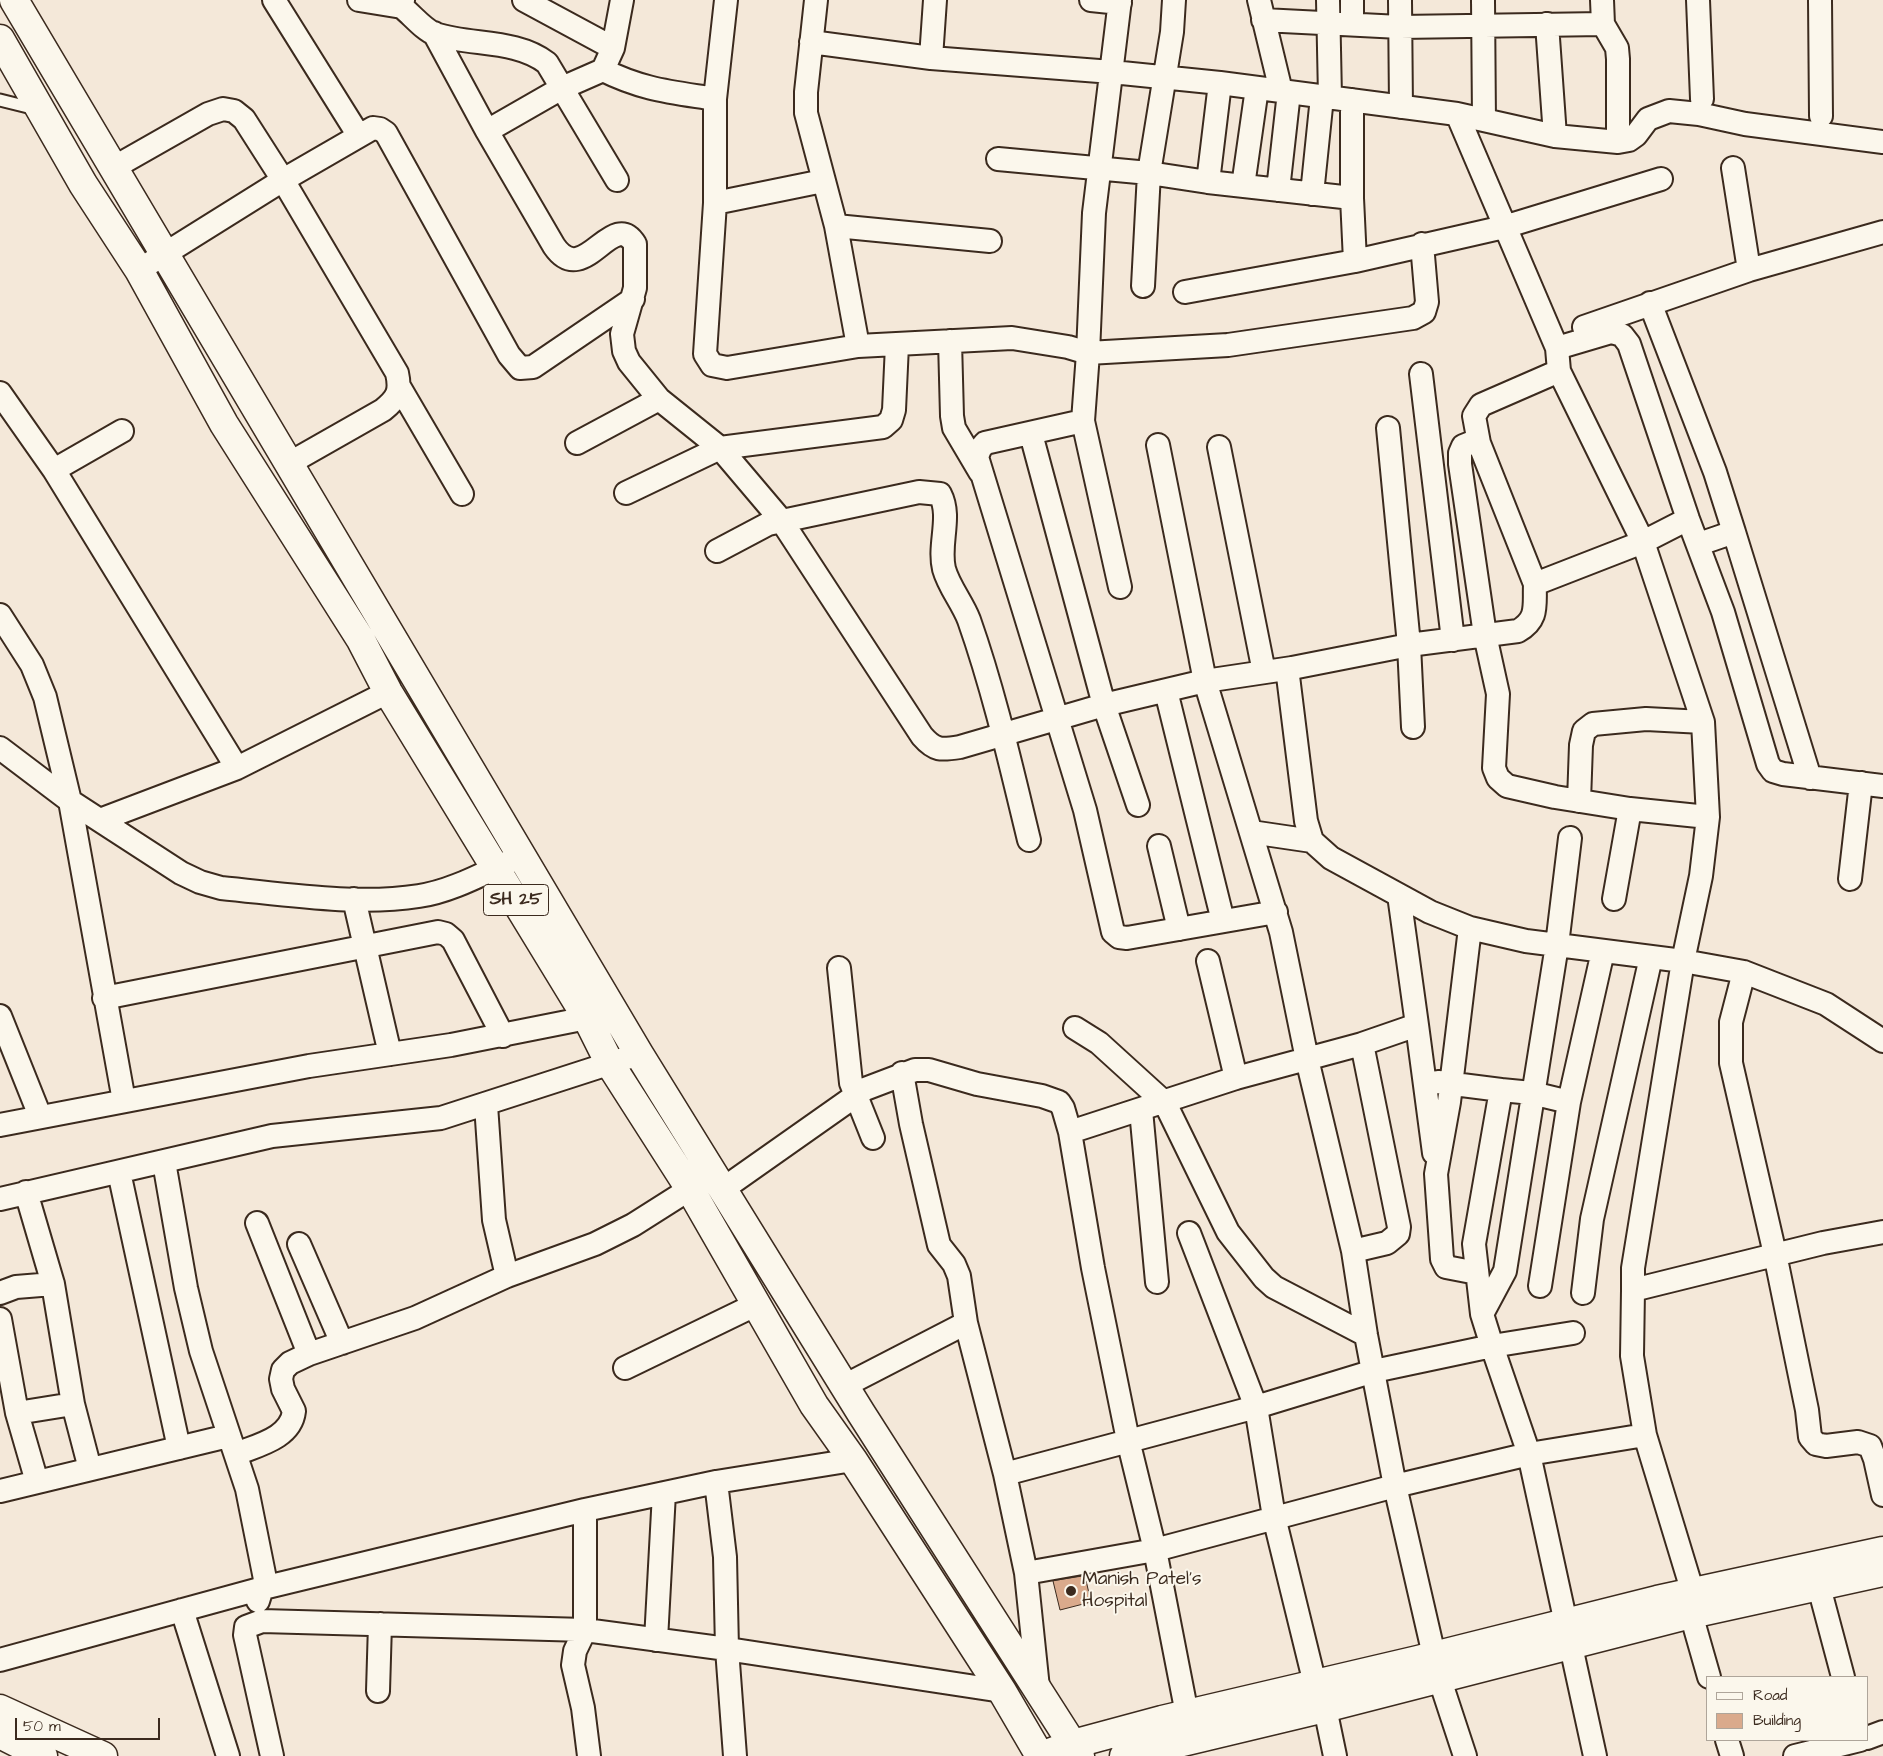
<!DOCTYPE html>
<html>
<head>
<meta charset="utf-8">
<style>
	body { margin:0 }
	#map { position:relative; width:1883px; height:1756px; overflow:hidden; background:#f4e8d9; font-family:"Architects Daughter",sans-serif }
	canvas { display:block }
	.legend { position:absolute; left:1706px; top:1676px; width:162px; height:65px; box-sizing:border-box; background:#fbf7ec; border:1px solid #aea59a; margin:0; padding:6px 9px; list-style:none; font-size:15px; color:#3b2a1e }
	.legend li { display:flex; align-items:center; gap:10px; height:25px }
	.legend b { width:25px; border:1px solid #aea59a }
	.scale { position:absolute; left:15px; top:1718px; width:145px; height:22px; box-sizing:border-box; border:2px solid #3b2a1e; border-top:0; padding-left:6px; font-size:15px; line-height:18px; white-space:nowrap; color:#3b2a1e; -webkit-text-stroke:4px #fbf7ec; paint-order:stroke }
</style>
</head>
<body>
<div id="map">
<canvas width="1883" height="1756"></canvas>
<ul class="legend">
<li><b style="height:6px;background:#fbf7ec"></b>Road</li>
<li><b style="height:14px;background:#daaa8c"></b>Building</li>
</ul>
<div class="scale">50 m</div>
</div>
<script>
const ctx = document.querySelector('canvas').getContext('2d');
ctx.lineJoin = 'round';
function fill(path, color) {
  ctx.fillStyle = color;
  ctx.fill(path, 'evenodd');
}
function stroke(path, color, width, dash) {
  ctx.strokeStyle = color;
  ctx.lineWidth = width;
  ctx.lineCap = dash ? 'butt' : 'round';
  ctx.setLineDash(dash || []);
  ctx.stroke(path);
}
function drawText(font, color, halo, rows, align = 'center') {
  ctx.font = font + ' "Architects Daughter",sans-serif';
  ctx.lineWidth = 4;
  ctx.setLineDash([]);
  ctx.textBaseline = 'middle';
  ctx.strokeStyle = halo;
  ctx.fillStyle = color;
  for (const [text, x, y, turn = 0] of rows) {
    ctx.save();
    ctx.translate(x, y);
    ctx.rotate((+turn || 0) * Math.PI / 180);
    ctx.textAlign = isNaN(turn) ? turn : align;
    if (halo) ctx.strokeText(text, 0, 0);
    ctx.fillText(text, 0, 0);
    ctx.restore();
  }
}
const building = new Path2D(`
	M1085,1576L1091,1602L1060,1610L1053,1581Z`);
fill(building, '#daaa8c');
stroke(building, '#3b2a1e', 1);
const lane = new Path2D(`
	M0,100L36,109`);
const street = new Path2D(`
	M274,0L359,136
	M359,0L402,7L403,0
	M524,0L613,48
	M622,0L613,48L603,70L562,88L487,131L554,246C584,290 612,207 635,244V288L622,334L624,351L629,362L659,399L720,448L781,520L922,736C935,751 941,750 960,747L1104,705L1205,681L1158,445
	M816,0L806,92V113L836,226L858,346
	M1091,0L1120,3
	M1120,0L1094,213L1088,353L1228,345L1413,318L1424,312L1427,302L1422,244
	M1259,0L1281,91
	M1328,0L1330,97
	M1400,0L1401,107
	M1483,0L1484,120
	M1602,0L1603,24L1617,48L1618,59V142
	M1698,0L1702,99
	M1820,0L1821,116
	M402,7C412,15 424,30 435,34C471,46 516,39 547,63L617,180
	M1263,20L1400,27L1603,24
	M1352,23V0
	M1547,24L1555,136
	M434,33L487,131
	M811,42L931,58L1112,72L1220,83L1457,114L1555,136L1618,142L1629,140L1636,135L1648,119L1669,111L1699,114L1745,124L1883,142
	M931,58L935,0
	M603,70C643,90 672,92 715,99V203L705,354L712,365L727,368L858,346L1012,338L1068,347L1088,353L1083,421L1120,587
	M715,99L726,0
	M1457,114L1557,348L1559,371L1643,542L1703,722L1708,817L1701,876L1683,961L1633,1268V1290L1632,1356L1645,1435L1693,1593L1691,1614L1709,1677
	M998,159L1149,173L1208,182L1352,198V100
	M113,168L208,114L223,109L234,111L244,119L283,180L397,373C401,391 398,398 383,410L288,464
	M1733,168L1749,270
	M1208,182L1220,83
	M1243,186L1257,88
	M1278,190L1289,92
	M1312,194L1322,97
	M715,203L823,181
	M836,226L990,241
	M1355,261L1504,227L1661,179
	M139,270L283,180L373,128L380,129L386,133L509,355L520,368L533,367L633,299
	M1143,286L1149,173L1172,32L1174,0
	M1185,292L1355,261L1352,198
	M1650,303L1715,472L1734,532L1699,544
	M1584,327L1749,270L1883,232
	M950,341L952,416L954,428L980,472
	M1557,348L1611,332L1622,335L1629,344L1688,519L1723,612L1768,764L1773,771L1783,774L1883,786
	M1421,374L1453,640
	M400,388L462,494
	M0,393L54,470L237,768
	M1083,421L985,443L980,449L977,457L1085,810L1113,932L1119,937L1127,938L1276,912
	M1388,428L1409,645L1413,727
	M1031,434L1104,705L1138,805
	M1478,440L1463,446L1460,453V464L1485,635L1498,694L1494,768L1498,778L1507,786L1555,797L1630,809
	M577,443L659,399
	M1219,447L1264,672
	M54,470L122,431
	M626,493L720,448L883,427L891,420L894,410L897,345
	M1688,519L1643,542L1535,584C1534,605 1539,619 1518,631L1409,645L1292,668L1288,676L1306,821L1312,841L1331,858L1430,912L1470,928L1526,941L1683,961L1744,972L1826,1004L1883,1041
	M1734,532L1810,778
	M717,551L768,524L919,492L940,494C952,517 938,544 944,569C949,587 962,602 969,620C994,691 1011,766 1029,840
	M1535,584L1479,443L1474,416L1481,405L1559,371
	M0,615L32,665L45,697L70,801L124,1101
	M1292,668L1205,681L1281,932L1307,1059L1353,1251L1366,1335L1395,1486L1439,1677L1465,1756
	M1166,691L1223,921
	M0,748L70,801L181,873L200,882L221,888C284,894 356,906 419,896C454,891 489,870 522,856
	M1579,801L1581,745L1584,731L1593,724L1646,719L1703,722
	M100,820L237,768L388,692
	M1251,832L1312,841
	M1159,846L1179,929
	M1850,879L1861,783
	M354,899L390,1054
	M1614,899L1630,809L1708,817
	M1470,928L1449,1102L1436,1174L1442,1259L1446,1267L1477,1273
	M1208,961L1236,1078
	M839,968L851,1083L873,1138
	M1744,972L1731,1022V1063L1775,1254L1807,1410L1810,1437L1816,1444L1826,1446L1858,1442L1870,1446L1875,1459L1883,1495
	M104,998L438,932L446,934L453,940L503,1036
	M0,1016L40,1116
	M1417,1025L1434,1153
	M1075,1028L1099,1043L1165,1103L1228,1232L1264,1278L1274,1287L1366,1335
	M902,1073L911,1124L939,1245L954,1264L959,1276L966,1323L1005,1474L1026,1573L1038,1688
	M1438,1082L1501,1090
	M1569,1102L1532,1093L1501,1090L1474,1244L1482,1314L1492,1346L1573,1333
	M486,1105L494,1220L507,1276
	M1141,1110L1157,1282
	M0,1125L309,1066L451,1045L587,1018
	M1070,1132L1236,1078L1362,1044L1417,1025L1399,895
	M164,1162L186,1288L201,1351L247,1489L265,1579L258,1601
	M119,1172L179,1448
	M723,1189L865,1089L915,1070H929L977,1084L1042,1096L1059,1102L1063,1108L1070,1132L1093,1268L1128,1440L1155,1550L1187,1714
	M0,1199L272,1136L441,1118L639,1054
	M257,1223L309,1354
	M1189,1233L1256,1407L1274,1517L1315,1684
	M299,1244L342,1343
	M1353,1251L1387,1243L1398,1234L1399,1227L1362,1044
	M1540,1286L1569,1102L1603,951
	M1633,1290L1823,1243L1883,1232
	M0,1293L16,1287L53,1284
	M1583,1293L1592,1219L1651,957
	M1482,1314L1505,1271L1557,945L1570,838
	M0,1319L17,1413L37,1482
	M625,1368L757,1304
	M844,1386L966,1323
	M73,1404L90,1469
	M17,1413L73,1404L53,1284L26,1192
	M236,1454C258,1445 291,1438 294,1411L283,1389L281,1379L283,1370L290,1363L309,1354L415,1318L507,1276L595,1244L633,1225L704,1180
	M1005,1474L1256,1407L1374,1371L1492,1346L1529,1454L1595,1756
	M716,1482L725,1557L727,1649L735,1756
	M0,1491L228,1436
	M585,1510V1630L575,1651L573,1665L583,1708L589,1756
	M1026,1573L1155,1550L1395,1486L1529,1454L1645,1435
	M1819,1587L1843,1677
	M182,1610L228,1756
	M656,1640L664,1493
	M0,1660L263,1588L585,1510L716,1482L853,1460
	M378,1691L380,1624
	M1325,1708L1335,1756
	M1867,1738L1883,1732
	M1727,1740L1732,1756
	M272,1756L245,1635L246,1627L262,1621L585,1630L727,1649L1002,1691
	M1795,1756L1860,1740`);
const secondary = new Path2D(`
	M0,1709L103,1756
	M0,1734L43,1756
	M1041,1756L1073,1744L1162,1720L1418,1660L1657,1600L1883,1551
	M1124,1756L1325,1708L1691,1614L1883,1572`);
const primary = new Path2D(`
	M14,0L639,1054L861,1413L1080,1756
	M0,39L83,184L139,270L224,424L361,640L388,692L587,1018L610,1064L690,1189L814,1405L853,1460L1002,1691L1040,1756`);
stroke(lane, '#3b2a1e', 15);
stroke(street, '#3b2a1e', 26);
stroke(secondary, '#3b2a1e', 31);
stroke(primary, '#3b2a1e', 31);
stroke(lane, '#fbf7ec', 11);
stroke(street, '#fbf7ec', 22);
stroke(secondary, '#fbf7ec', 28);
stroke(primary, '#fbf7ec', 28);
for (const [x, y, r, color] of [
	[1071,1591,6,"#3b2a1e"]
]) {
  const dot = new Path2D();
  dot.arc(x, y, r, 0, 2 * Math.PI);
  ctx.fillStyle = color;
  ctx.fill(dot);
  stroke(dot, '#fbf7ec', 2);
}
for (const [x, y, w] of [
	[516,900,65]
]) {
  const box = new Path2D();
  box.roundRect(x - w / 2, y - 15.5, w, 31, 4);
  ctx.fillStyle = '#fbf7ec';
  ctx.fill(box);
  stroke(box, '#3b2a1e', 1);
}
drawText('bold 18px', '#3b2a1e', null, [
	["SH 25",516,900]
]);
drawText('19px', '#3b2a1e', '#fbf7ec', [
	["Manish Patel's",1082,1580],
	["Hospital",1082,1602]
], 'left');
</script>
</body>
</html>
